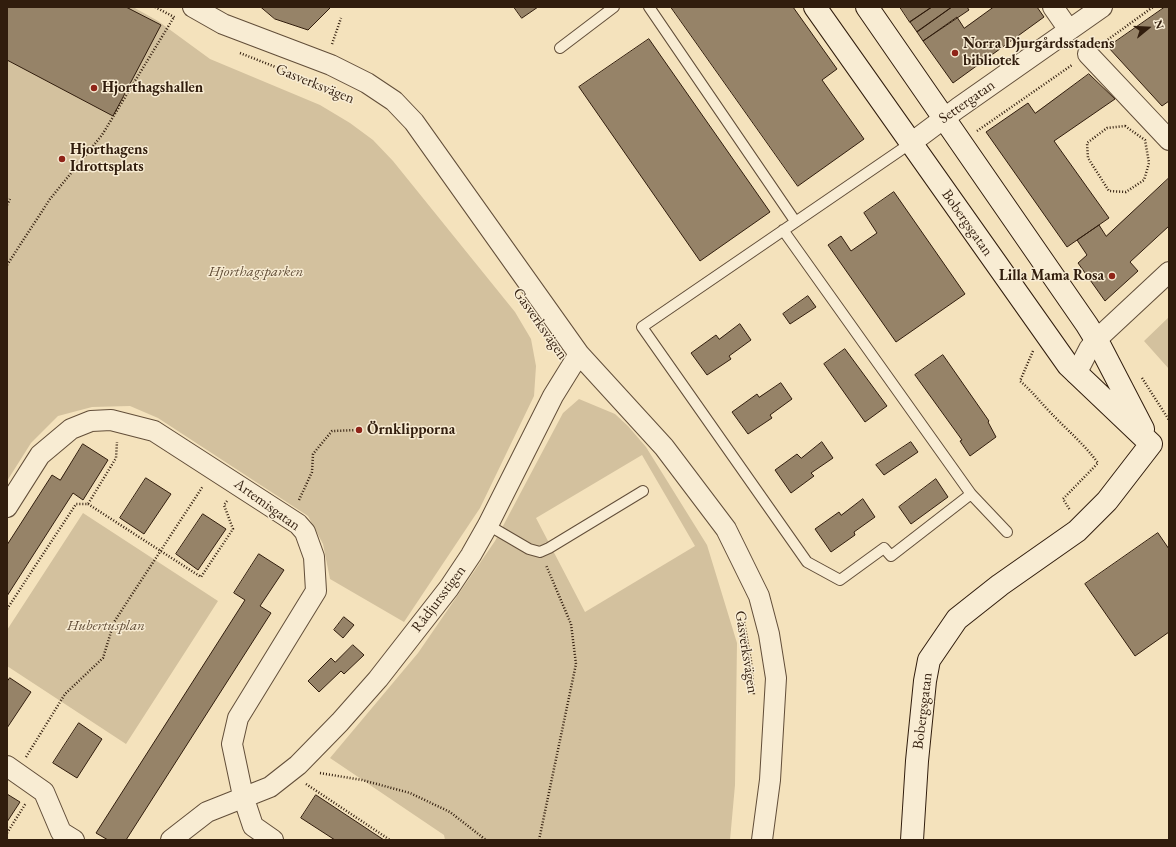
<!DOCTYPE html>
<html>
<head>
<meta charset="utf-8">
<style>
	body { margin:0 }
	#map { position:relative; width:1176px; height:847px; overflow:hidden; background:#f4e2bc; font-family:"EB Garamond",serif }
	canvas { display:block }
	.frame { position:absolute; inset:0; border:8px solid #311d0d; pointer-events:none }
	.north { position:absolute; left:1128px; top:8px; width:40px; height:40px; -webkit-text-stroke:3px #f8ecd3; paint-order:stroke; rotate:72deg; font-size:11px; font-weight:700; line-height:16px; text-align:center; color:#311d0d }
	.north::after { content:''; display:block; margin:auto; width:14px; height:18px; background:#311d0d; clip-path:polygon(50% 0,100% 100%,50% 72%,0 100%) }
</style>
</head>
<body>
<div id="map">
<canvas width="1176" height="847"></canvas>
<div class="frame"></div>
<div class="north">N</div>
</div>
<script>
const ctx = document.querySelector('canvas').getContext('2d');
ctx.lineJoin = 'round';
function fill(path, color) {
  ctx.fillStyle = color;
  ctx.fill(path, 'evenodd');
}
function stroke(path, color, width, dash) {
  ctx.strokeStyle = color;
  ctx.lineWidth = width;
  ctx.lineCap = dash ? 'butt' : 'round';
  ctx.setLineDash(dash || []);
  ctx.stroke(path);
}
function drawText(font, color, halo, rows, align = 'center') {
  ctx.font = font + ' "EB Garamond",serif';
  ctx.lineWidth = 3;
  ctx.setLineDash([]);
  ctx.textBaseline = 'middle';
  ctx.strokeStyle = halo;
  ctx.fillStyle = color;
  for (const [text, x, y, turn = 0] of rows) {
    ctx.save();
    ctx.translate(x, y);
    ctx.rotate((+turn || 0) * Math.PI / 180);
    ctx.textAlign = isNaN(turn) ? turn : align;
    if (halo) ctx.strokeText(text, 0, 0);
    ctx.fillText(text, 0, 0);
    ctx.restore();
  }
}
fill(new Path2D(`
	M7,7H133L158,21L210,59L320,105L350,123L373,140L393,161L515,312L531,339L536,366L534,396L480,508L404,622L330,579L323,544L308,516L158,418L130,406L92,407L58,416L31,443L7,481Z
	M1169,317V369L1144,341Z
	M579,399L615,414L628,426L646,447L707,545L737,643L735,785L730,840H445L444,835L330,758L418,653L495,541L563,413ZM642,455L695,546L585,612L536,518Z
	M83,513L218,601L126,744L7,666V630Z`), '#d3c19e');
const building = new Path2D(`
	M7,7H126L161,25L113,116L7,60Z
	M261,7H331L308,30L275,19Z
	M514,7H538L522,18Z
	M671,7H793L837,69L822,80L864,139L798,186Z
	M900,7H932L910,22Z
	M932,7H952L917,32L910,22Z
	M952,7H967L969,10L923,41L917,32Z
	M994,7H1037L1044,17L953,83L923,41L957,17L964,28Z
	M1165,7H1169V101L1162,106L1108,47Z
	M649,39L770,212L700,261L579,87Z
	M1089,74L1115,99L1054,141L1109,218L1067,247L986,132L1028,103L1035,113Z
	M1169,178V226L1130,262L1138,271L1105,301L1078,263L1087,255L1077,240L1099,225L1106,236Z
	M894,192L965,294L896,342L828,245L841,236L851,251L877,233L864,213Z
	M808,296L816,307L790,324L783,314Z
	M740,324L751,340L729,356L731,359L707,375L691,353L716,335L719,339Z
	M845,349L887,406L865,422L824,364Z
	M943,355L989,421L988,422L996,437L970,456L960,441L962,440L915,375Z
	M781,383L792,399L770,415L772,418L748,434L732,412L757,394L759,397Z
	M822,442L833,458L811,473L814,476L791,493L775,470L797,454L801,458Z
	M911,442L918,452L884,475L876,465Z
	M83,444L108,460L83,500L73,493L7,596V545L52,475L60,480Z
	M146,478L171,494L144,534L120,518Z
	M936,479L948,497L911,524L899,507Z
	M863,499L875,517L854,532L855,535L831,552L815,529L839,512L841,515Z
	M203,514L226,529L198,570L176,554Z
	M1158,533L1169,549V632L1135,656L1085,584Z
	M259,554L284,570L260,606L271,613L126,840H108L96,833L245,600L234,593Z
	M344,617L354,625L343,638L334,630Z
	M353,645L364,655L344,674L341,671L319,692L308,681L331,658L335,662Z
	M10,678L31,692L7,728V682Z
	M79,723L102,739L77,778L53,763Z
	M7,794L20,802L7,822Z
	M316,795L384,840H335L301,818Z`);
fill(building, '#968368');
stroke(building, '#311d0d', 1);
const lane = new Path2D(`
	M649,7L795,221
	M560,48L614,7
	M911,143L642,327L807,562L840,580L884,548L891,556L971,494
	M783,230L971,494L1007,532
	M488,525L529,549L540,552L549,548L643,491`);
const street = new Path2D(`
	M193,7L223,24L331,65L367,83L394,101L414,122L579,354L664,447L726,529L759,596L769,634L776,678L770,780L762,840
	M1053,7L1069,30
	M1088,54L1169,140
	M911,143L958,108L1102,7
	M1076,374L1089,349L1096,340L1169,272
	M7,507L40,455L71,429L91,421L111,420L154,431L298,524L305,532L314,557L316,591L238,718L232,744L243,796L253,826L273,840
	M7,766L44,792L61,832L74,840
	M171,840L207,812L270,787L298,765L340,722L378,679L449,588L471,555L488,525L553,396L579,354`);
const secondary = new Path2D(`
	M815,7L1068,365L1151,444
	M867,7L1087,325L1101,348L1143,429
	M912,840L917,761L925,681L929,660L957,619L1000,585L1077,531L1107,501L1151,444`);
stroke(lane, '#624e39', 12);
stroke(street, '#624e39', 22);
stroke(secondary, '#311d0d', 24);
stroke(new Path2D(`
	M155,7L176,18
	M1103,43L1153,7
	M332,44L341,18
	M240,53L326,87
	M1125,126L1145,140L1149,163L1144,180L1126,192L1109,191L1088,158L1087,143L1107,128Z
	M977,131L1072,65
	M7,205L10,199
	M7,265L50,199L102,135L174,17
	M1033,351L1020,381C1032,391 1040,402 1051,413C1067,430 1084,444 1098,463L1063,499L1070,510
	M1142,378L1169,420
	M299,500L312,472L313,454L332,431L359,430
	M88,504L201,577L233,529L224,505L227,501
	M7,609L76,504H88L116,458L117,442
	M744,622L751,661L754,695
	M26,757L65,694L103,658L114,622L203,486
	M320,773L362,780L410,793L450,812L486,840
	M306,784L390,840
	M7,833L26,803
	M539,840L576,664L571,624L546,565`), '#311d0d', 2.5, [1, 2]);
stroke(lane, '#f8ecd3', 10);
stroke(street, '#f8ecd3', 20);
stroke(secondary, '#f8ecd3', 22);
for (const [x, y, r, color] of [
	[955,53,4,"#8f2418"],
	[94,88,4,"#8f2418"],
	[62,159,4,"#8f2418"],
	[1112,276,4,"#8f2418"],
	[359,430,4,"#8f2418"]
]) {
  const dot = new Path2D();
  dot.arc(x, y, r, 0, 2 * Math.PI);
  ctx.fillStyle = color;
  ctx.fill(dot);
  stroke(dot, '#f8ecd3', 1.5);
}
drawText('bold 15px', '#311d0d', '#f8ecd3', [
	["Norra Djurgårdsstadens",963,44],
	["bibliotek",963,61],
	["Hjorthagshallen",102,88],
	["Hjorthagens",70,150],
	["Idrottsplats",70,167],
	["Lilla Mama Rosa",1104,276,"right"],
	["Örnklipporna",367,430]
], 'left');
drawText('15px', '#311d0d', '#f8ecd3', [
	["Gasverksvägen",315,84,22],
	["Settergatan",967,102,-35],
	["Bobergsgatan",967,223,55],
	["Gasverksvägen",540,324,55],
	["Artemisgatan",267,505,36],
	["Rådjursstigen",439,599,-53],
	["Gasverksvägen",746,652,81],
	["Bobergsgatan",923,711,-83]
]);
drawText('italic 15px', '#624e38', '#f8ecd3', [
	["Hjorthagsparken",256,272],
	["Hubertusplan",106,626]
]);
</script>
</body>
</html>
